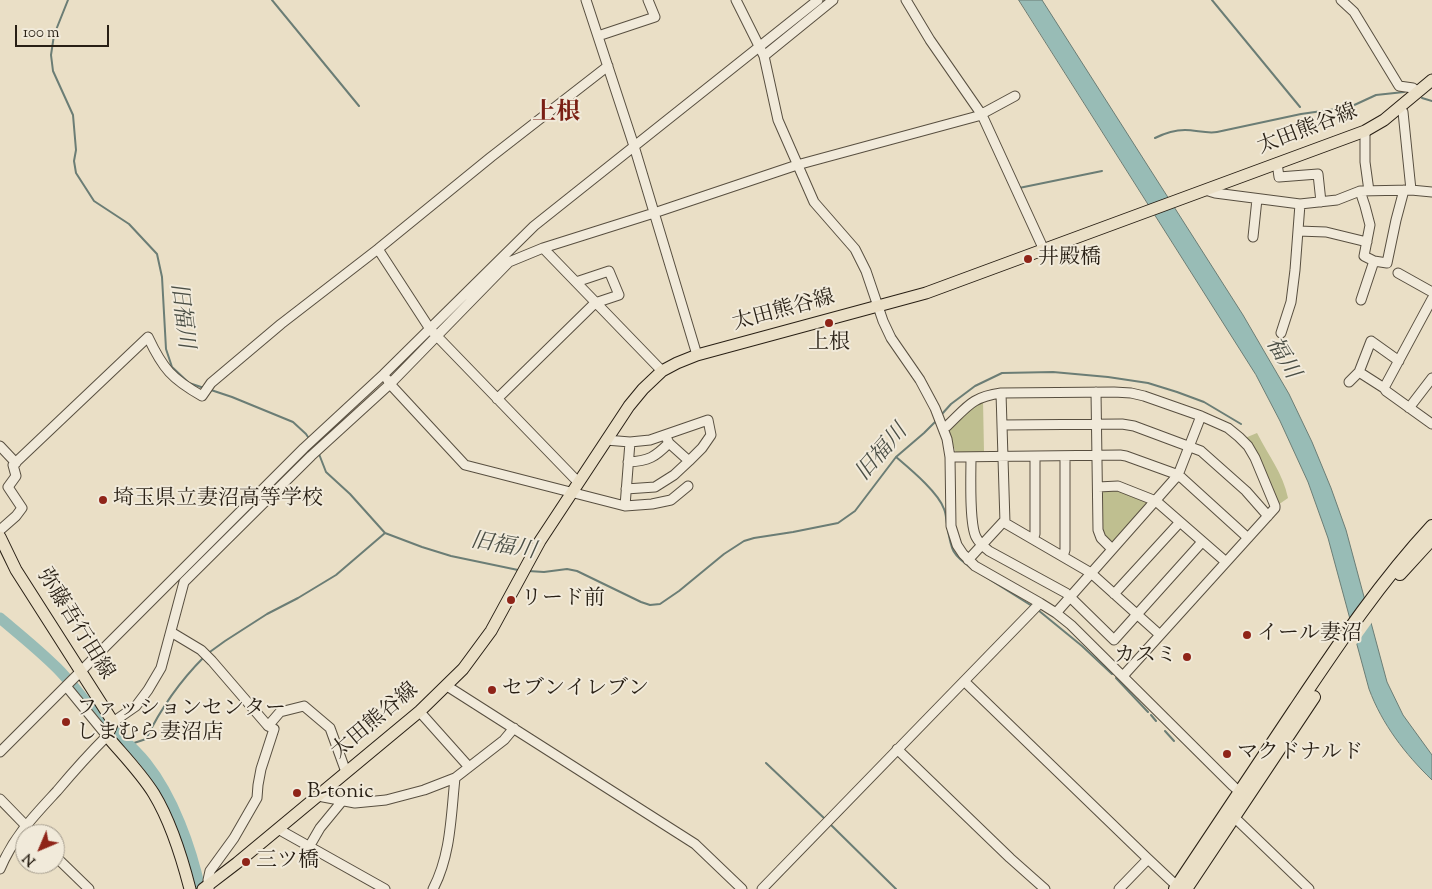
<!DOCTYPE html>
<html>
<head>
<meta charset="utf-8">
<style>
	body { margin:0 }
	#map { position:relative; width:1432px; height:889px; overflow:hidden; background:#eadfc6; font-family:"Sorts Mill Goudy",serif }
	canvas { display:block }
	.north { position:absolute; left:15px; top:824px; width:50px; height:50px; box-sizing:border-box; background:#f1eada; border:1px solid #a1998b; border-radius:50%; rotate:225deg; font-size:14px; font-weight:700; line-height:20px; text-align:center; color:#281f14 }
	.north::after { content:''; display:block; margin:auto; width:18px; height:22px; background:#8f2418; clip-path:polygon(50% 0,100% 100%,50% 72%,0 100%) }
	.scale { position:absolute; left:15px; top:25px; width:94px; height:22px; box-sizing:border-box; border:2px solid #281f14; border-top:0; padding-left:6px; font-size:15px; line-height:18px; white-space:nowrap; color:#281f14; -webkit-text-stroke:4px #f1eada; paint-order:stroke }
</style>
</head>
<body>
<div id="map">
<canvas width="1432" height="889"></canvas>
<div class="north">N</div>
<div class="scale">100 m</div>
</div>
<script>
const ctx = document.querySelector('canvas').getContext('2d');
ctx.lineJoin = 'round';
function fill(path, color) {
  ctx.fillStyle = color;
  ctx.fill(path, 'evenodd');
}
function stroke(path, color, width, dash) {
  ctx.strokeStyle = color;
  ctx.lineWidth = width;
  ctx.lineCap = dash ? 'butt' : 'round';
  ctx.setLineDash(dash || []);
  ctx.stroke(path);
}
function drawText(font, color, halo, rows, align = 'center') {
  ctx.font = font + ' "Sorts Mill Goudy","Noto Serif JP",serif';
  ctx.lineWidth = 4;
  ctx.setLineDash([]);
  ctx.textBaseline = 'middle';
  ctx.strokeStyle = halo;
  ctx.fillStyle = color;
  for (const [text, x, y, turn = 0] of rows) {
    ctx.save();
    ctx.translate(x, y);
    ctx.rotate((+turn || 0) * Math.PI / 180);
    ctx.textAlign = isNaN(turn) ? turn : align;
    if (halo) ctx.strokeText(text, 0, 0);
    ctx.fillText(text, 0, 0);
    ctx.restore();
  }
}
fill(new Path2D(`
	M983,400L984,452L956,453L948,431L966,411Z
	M1257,433C1268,455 1283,473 1288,498L1278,505L1245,438Z
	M1103,488L1118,489L1148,500L1149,504L1114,542L1110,543L1102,535L1100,492Z`), '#bfbf90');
const water = new Path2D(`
	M1019,0H1042L1243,315L1289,394L1312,442L1331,488L1346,530L1387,682L1403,715L1432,755V780C1405,754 1382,724 1369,689L1328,538L1308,482L1280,421L1256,375Z`);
fill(water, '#98bcb6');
stroke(water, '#6b7d75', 1);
fill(new Path2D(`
	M1366,597L1373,621L1355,646L1349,621Z`), '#eadfc6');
stroke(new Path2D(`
	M68,0L54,35L51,55L53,71L73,115L76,150L74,161L76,173L94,201L129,224L157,254L162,277L166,349L172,367L189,383L204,388
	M272,0L359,106
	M1212,0L1300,107
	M1422,98L1432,101
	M1155,138C1165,133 1174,130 1185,130C1196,130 1207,134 1217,132L1301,114L1350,107L1376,95L1404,92
	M1019,188L1102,171
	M211,390L232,397L293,422L306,434L310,440
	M942,414L951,404L975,386L1002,373L1053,372L1108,377L1148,383L1177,392L1204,402L1241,424
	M319,454L326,472L350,494L385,533L422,547L451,556L518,570
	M896,457C910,469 938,492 944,509C946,513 946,519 947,524C951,550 951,554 973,569
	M528,571L544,572L567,569L577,571L641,602L650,605L660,604L679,591L724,554L744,541L754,538L793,532L838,523L855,511L896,457L924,433L937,420
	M981,574L1032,606
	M1038,610L1082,646L1112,674
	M207,654L225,641L267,614L298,598L336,575L385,533
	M1116,678L1148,712
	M1151,715L1156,721
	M1165,731L1174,741
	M128,745L146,739C161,708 180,681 204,657
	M766,763L825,819
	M830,824L896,889`), '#6b7d75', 2);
stroke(new Path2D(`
	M0,618C19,634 39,650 57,668C71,682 82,698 95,712C111,730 131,744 146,763C173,797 191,847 200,889`), '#98bcb6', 11);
const minor = new Path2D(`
	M586,0L634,146L697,355
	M736,0L764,56L778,120L814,202L855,249L866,271L883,321L891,338L920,380L935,408L947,439L950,457L951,526L957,545L963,554L975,566L1040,603L1056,613L1071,625L1233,786L1243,795
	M906,0L930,40L982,115L1044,250
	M1341,0L1354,12L1399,86L1413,88L1418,92
	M598,36L655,17L648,0
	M764,56L833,0
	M1399,107L1403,112L1411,190
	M1365,131V162L1369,191
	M1277,163L1279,177L1318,174L1321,202
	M1205,190L1215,193L1300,204L1337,200L1360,191L1411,190L1432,192
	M1360,191L1365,206L1370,225L1364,256L1374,261L1361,300
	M1298,231L1326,232L1367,242
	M1253,237L1257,199
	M543,248L662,371
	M378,249L430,329L578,482
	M1374,261L1387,263L1396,220L1404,190
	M1398,273L1432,292
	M1432,299L1384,388L1386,391L1432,424
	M1281,333L1291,302L1295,270L1300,204
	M1359,372L1384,388
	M387,379L390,384L465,465L625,506L652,504L671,500L688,486
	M1349,382L1359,372L1371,341L1399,361
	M1096,392L1098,530L1101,538L1112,549
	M1001,393L1005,523L1091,573L1160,635
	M497,399L595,303L619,295L609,271L576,282
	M1409,408L1432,378
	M1002,425L1122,424L1134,426L1201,451L1246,491L1268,516
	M943,428L947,426C968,406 972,397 1001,393L1114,392L1131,393L1144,396L1201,416L1228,428L1239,437L1248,446L1255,458L1275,506V508L1123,676
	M606,440L630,442L650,440L708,420L711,435L702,448L689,461
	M0,446L16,463
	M950,457L1120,455L1126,456L1173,473L1182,478L1248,538
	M971,457C971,474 969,523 976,537C979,543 984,547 989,551L1066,593L1114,640L1202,542
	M628,462C649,461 655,457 669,443
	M1098,487L1118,486L1123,488L1156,501L1226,562
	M626,489L655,487L674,475L689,461L669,443L665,435
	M625,506L630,442
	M0,530L16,516L22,508L8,487L16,476L13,465L148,337C163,369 172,379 202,396L211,383L281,324L378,249L491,157L608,66
	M1033,539L1035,534V456
	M1063,556L1065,550V456
	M968,560L1004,521
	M1114,594L1180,522
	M1056,613L1178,475L1201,416
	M171,632L201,650L212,661L268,726L274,729L261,769L258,785L257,798L234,838L210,871L208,880L209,889
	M964,681L1146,857L1180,889
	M447,686L695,844L742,889
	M419,711L469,767
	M113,722L136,706L148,690L161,668L184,582L311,456L390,384L509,262L543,248L654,213L797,165L978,116L1015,96
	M268,726L280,712L304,706L330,728L346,772
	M897,749L1010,858L1045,889
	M0,752L304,448L384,374L534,226L818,0
	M318,796L355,803L386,800L424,790L455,778L504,740L514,728
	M0,799L34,834
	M1234,817L1309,889
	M278,829L385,889
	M309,847L320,828L343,800
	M55,856L89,889
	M0,869C14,836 34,816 57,791C73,772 89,754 107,736L66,686
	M433,889C451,855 451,815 455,778
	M762,889L1040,603
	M1119,889L1148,859`);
const major = new Path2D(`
	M0,537L16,570L113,722L107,736C123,755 141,773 154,794C171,822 182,858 190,889
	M203,889L237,863L420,711L463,669L491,631L540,541L629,406L643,389L662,371L677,363L697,355L926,293L1365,131L1384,120L1432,80`);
const highway = new Path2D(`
	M1400,574L1432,539
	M1175,889C1215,829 1255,769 1295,709C1338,645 1380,582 1432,526
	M1186,889L1314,697`);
stroke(minor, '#584f40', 11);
stroke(major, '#281f14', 13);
stroke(highway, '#281f14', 14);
stroke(minor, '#f1eada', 9);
stroke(major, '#eadfc6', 11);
stroke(highway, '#eadfc6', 12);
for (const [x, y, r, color] of [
	[1028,259,5,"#8f2418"],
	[829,323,5,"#8f2418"],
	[103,500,5,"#8f2418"],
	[511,600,5,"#8f2418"],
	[1247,635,5,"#8f2418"],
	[1187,657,5,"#8f2418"],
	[492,690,5,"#8f2418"],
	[66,722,5,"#8f2418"],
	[1227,754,5,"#8f2418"],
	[297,793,5,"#8f2418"],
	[246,862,5,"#8f2418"]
]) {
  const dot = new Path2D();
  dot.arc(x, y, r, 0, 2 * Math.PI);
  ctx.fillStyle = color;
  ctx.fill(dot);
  stroke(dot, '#f1eada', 2);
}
drawText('21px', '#281f14', '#f1eada', [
	["太田熊谷線",1308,131,-21],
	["太田熊谷線",784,312,-15],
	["弥藤吾行田線",74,625,58],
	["太田熊谷線",376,722,-40]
]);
drawText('21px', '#281f14', '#f1eada', [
	["井殿橋",1038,259],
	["上根",829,344,"center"],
	["埼玉県立妻沼高等学校",113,500],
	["リード前",521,600],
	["イール妻沼",1257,635],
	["カスミ",1177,657,"right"],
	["セブンイレブン",502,690],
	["ファッションセンター",76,710],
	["しまむら妻沼店",76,734],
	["マクドナルド",1237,754],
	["B-tonic",307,793],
	["三ツ橋",256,862]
], 'left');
drawText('italic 22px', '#4a4e45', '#f1eada', [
	["旧福川",180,316,83],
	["福川",1281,359,59],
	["旧福川",883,454,-49],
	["旧福川",503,548,10]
]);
drawText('bold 24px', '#7a1f14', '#f1eada', [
	["上根",556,115]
]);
</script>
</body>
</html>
